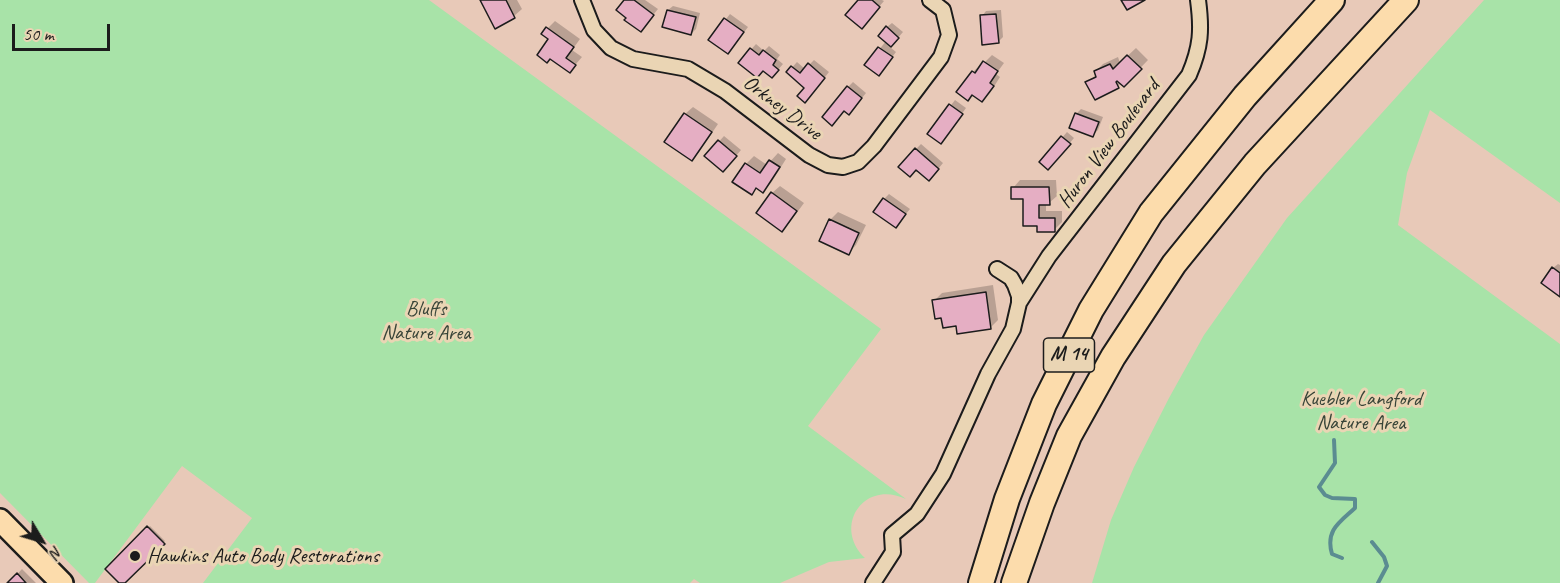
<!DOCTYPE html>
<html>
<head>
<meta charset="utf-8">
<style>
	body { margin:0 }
	#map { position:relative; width:1560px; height:583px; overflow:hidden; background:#e8c9b8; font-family:Caveat,sans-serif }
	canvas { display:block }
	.north { position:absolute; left:12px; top:511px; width:60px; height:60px; -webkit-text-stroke:4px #ead5b4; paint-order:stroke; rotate:128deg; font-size:16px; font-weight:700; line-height:24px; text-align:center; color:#1c1c1c }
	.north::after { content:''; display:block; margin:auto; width:21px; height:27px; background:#1c1c1c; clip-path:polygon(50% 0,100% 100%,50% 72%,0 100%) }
	.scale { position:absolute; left:12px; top:24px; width:98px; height:27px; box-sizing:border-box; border:3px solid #1c1c1c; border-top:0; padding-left:8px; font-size:18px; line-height:21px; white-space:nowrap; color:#1c1c1c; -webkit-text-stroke:4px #ead5b4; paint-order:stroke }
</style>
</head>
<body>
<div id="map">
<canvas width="1560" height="583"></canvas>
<div class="north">N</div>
<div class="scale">50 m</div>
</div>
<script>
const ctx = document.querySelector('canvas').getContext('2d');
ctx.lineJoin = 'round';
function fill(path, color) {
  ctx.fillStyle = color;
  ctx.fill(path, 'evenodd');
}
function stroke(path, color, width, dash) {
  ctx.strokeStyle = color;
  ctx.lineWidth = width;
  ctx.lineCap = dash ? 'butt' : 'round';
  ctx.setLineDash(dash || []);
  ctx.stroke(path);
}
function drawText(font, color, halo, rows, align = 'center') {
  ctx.font = font + ' Caveat,sans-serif';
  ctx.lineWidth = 6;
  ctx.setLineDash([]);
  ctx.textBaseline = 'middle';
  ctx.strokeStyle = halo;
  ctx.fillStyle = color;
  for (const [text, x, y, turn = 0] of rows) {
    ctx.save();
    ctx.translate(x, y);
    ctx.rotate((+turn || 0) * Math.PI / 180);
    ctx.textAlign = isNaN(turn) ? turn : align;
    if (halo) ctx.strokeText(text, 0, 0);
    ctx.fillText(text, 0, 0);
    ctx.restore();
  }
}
fill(new Path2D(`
	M0,0H429L881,329L808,426L906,499C864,479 832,526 865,558L829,562L780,583H700L694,579L690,583H203L252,518L182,466L95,583H89L0,493Z
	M1484,0H1560V203L1430,110L1407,173L1398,225L1560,344V583H1092L1111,520L1134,467L1169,398L1204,335L1287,218Z`), '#a8e3a8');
fill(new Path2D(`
	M482,0H517L522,9L514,16L496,26Z
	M625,0H645L658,9L645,25Z
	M860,0H882L884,1L866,22Z
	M673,6L700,13L696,29L691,34L668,10Z
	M1001,10L1003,37L998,42L982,16L986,11Z
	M730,14L748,27L733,47L710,39Z
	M555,21L580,39L572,50L582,57L570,71L550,39L548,28Z
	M892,23L903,32L890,47L896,52L883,69L867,65L886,41L887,27Z
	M756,44L764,51L769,46L780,55L777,59L783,64L777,71L763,69L740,62Z
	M1136,48L1148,60L1124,85L1121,83L1118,86L1087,83L1097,74L1096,71L1103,64L1118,57L1120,63Z
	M992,55L1004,63L996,74L1000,77L990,93L982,100L973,94L958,92L973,72L981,64L982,65Z
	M814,60L829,72L810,96L806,87L788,72L797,62L805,69Z
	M853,82L866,93L854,108L848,87Z
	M955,100L966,108L945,137L929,134Z
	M693,107L718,124L699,152L692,159L685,114Z
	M1081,109L1103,117L1098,130L1093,135L1076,114Z
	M1067,132L1074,138L1053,163L1041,162Z
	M724,136L741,150L728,165L706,156Z
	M921,144L943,163L934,174L916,149Z
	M778,153L786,159L771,183L763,191L757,187L751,193L734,182L746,164L754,156L767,165Z
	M1020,180H1056L1057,196L1049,203H1046V211H1062V222L1054,230L1039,224L1024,197L1013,188Z
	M780,186L804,203L790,222L782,230L772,193Z
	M889,194L910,209L896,226L884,199Z
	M838,212L866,225L856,245L849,253L830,220Z
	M1558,264L1560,265V295L1553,268Z
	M993,285L998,320L991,327L957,325L943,316L934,301L942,293Z
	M150,526L165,541L123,583H121L107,569Z
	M22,569L36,583H9Z`), '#0003');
stroke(new Path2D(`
	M1334,440L1335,463L1319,487L1325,495L1332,498L1355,499V508C1340,522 1325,530 1332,554L1342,558
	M1372,542L1384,557L1387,566L1378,583`), '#5b8c91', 4);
const building = new Path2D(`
	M480,0H506L515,18L495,29Z
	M624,0H634L654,15L641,32L624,20L626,18L616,10Z
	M858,0H872L880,7L862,29L845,15Z
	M1121,0H1145L1127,10Z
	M667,10L696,17L691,35L662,27Z
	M996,14L999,43L982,45L980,15Z
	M724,18L744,32L728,54L708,40Z
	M886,26L899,38L891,47L878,36Z
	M546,27L574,47L566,58L576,65L570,73L550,59L547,63L537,55L548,39L541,34Z
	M878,47L893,57L879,76L864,65Z
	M750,48L759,55L763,50L776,60L773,65L779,70L772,78L763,71L757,78L738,63Z
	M1127,55L1142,69L1124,87L1117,81L1116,82L1119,88L1095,100L1085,82L1096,77L1094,71L1110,64L1113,69Z
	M983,61L998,71L990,83L994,86L982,102L972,95L968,101L956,92L972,71L975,73Z
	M808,63L825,78L805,103L797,96L804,88L786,72L791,66L800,73Z
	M847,86L862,98L849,115L844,111L832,126L822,117Z
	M949,104L963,114L941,144L927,134Z
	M684,113L712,132L692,161L664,142Z
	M1075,113L1099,122L1093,137L1069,128Z
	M1061,136L1071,144L1048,170L1039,162Z
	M718,140L737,156L723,172L704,156Z
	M915,148L939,169L929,181L916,170L910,177L898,167Z
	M769,160L780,167L763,193L756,188L752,195L732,182L745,163L760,173Z
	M1011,187H1049L1050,205H1039V218H1055V232H1037V226H1023V199H1011Z
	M771,192L797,211L782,232L756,213Z
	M883,198L906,214L896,228L873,212Z
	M829,219L859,233L849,255L819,241Z
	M1552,267L1560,273V297L1541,283Z
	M986,292L991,329L957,334L956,326L943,328L941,318L935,319L932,300Z
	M147,526L165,544L125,583H119L105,569Z
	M17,573L26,583H7Z`);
fill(building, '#e5aec3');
stroke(building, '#1c1c1c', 1.5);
const minor = new Path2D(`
	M582,0L594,30L611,48L633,59L688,69L725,91L809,155L828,165L843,167L858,162L874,146L941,57L949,35L943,10L930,0
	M1019,303L1049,256L1189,75C1201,47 1202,30 1198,0
	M873,583L893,552L892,535L917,514L943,474L988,374L1013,329L1019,303V296L1015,285L1011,278L997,269`);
const primary = new Path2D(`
	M0,520L62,583`);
const motorway = new Path2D(`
	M981,583L1007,499L1044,404L1091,310L1151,213L1245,96L1332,0
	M1014,583L1042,503L1069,436L1113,357L1174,264L1255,164L1406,0`);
stroke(minor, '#1c1c1c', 18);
stroke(primary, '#1c1c1c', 26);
stroke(motorway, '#1c1c1c', 28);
stroke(minor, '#ead5b4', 14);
stroke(primary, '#fcdcac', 21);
stroke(motorway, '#fcdcac', 24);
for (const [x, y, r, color] of [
	[135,556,6,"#1c1c1c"]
]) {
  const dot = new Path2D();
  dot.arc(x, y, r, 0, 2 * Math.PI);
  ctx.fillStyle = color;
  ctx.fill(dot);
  stroke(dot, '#ead5b4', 2);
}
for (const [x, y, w] of [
	[1069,355,51]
]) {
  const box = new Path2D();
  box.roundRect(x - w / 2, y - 17, w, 34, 4.5);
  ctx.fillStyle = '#ead5b4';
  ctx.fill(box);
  stroke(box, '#1c1c1c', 1.5);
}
drawText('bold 20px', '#1c1c1c', null, [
	["M 14",1069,355]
]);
drawText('21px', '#1c1c1c', '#ead5b4', [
	["Orkney Drive",782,108,37],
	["Huron View Boulevard",1109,144,-53]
]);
drawText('21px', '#384438', '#ead5b4', [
	["Bluffs",426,309],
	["Nature Area",426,333],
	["Kuebler Langford",1361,399],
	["Nature Area",1361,423]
]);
drawText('21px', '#1c1c1c', '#ead5b4', [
	["Hawkins Auto Body Restorations",147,556]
], 'left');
</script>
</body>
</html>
